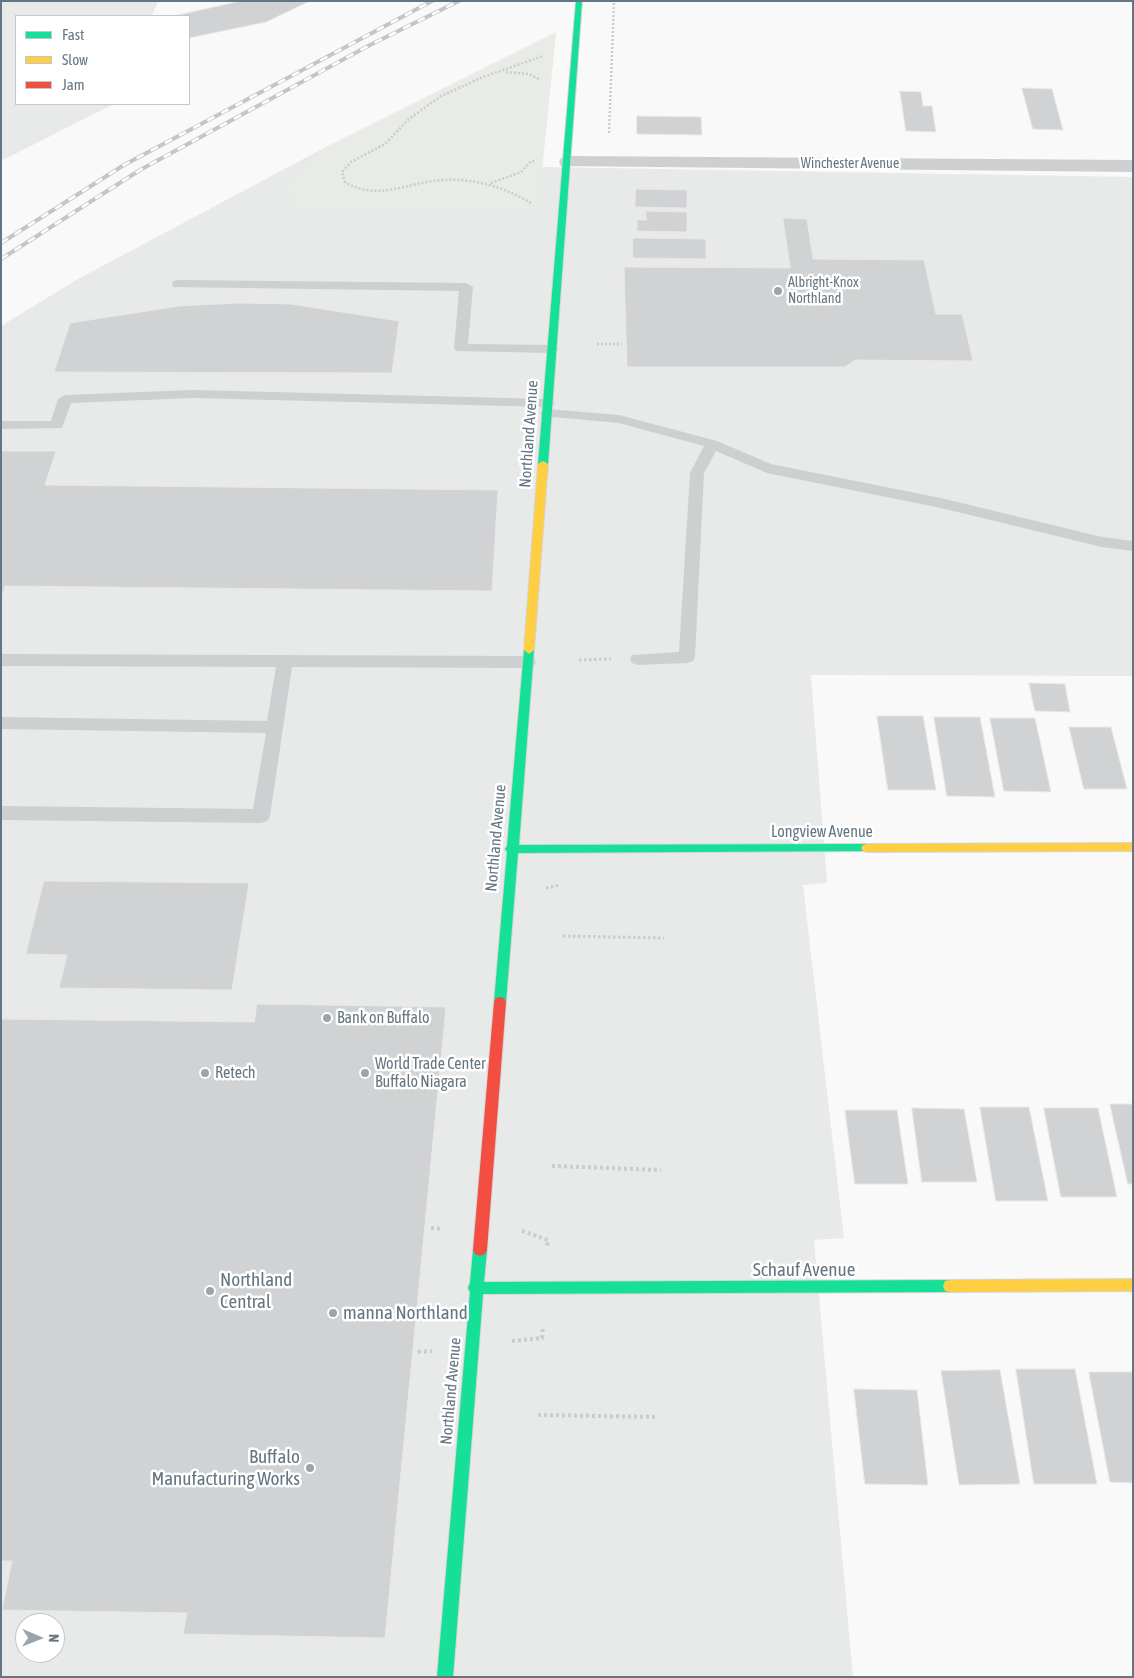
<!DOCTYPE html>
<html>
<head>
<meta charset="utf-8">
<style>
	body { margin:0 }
	#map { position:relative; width:1134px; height:1678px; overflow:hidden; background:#f9f9f9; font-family:"Asap Condensed",sans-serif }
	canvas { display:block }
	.frame { position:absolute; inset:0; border:2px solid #657683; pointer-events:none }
	.legend { position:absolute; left:15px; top:15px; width:175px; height:90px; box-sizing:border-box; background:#fff; border:1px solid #c1c8cd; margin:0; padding:6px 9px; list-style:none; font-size:15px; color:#657683 }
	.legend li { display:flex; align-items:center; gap:10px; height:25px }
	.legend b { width:25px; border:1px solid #c1c8cd }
	.north { position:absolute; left:15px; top:1613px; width:50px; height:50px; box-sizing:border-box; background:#fff; border:1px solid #c1c8cd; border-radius:50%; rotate:91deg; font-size:14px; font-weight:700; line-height:20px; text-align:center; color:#657683 }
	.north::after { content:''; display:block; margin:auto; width:18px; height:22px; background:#99a4ac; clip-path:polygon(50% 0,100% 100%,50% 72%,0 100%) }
</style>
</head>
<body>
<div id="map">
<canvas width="1134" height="1678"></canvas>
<div class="frame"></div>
<ul class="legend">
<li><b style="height:6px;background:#16e098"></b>Fast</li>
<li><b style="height:6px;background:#ffcf43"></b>Slow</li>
<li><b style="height:6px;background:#f24e42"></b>Jam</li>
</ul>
<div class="north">N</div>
</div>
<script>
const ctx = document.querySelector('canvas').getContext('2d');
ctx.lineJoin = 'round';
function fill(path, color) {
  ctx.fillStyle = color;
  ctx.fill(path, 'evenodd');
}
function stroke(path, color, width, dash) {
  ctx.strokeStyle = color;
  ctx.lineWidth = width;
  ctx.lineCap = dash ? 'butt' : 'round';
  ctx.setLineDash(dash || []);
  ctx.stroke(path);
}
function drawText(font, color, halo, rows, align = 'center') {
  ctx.font = font + ' "Asap Condensed",sans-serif';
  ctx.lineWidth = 5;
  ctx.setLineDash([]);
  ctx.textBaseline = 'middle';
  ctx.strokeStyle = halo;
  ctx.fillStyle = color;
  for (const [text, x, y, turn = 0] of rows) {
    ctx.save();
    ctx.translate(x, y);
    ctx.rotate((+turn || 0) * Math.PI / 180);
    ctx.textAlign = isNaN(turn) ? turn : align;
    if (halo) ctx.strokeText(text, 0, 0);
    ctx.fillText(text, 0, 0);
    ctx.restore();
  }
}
fill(new Path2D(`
	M1,1H158L152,16H16V104H114L1,161Z
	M556,32L542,167L1133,177V676L811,675L827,883L803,885L844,1238L814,1240L853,1677H1V326L78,279L324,148ZM25,1623H55V1653H25Z`), '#e8e9e9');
fill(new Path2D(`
	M556,32L538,210L293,208L288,180L324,148Z`), '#e8ebe6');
const building = new Path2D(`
	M241,1H310L266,22L189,38V16H174Z
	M1022,88L1052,89L1063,130L1033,129Z
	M900,91L921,92L923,106H932L936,132L906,131Z
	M637,116L701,117L702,135L637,134Z
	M636,189L687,190V208L635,207Z
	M646,211L687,212V232L637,231V220H646Z
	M783,218L807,219L813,259L924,260L936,314H962L973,361L855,360L845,367H627L624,267L790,268Z
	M633,238L706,239V259L633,258Z
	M239,303L291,304L399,321L392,373L54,372L70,323L179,306Z
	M1,451H56L45,485L498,490L492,591L5,586L1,599Z
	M1029,683L1065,684L1070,712L1035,711Z
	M877,716H923L936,790H888Z
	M934,717H980L995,797L947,796Z
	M990,718H1035L1051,792L1004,791Z
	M1069,727H1111L1127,789H1084Z
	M44,881L249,883L232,990L59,988L67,955L26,954Z
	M257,1004L446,1007L385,1638L183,1634L187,1613L2,1610L12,1561H1V1019L254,1022Z
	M1110,1104H1133V1184H1128Z
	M980,1107H1029L1048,1201H996Z
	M912,1108L964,1109L977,1182H922Z
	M1044,1108H1098L1117,1197H1061Z
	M845,1110H897L908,1184H855Z
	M1016,1369H1075L1097,1484H1034Z
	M1000,1370L1020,1484L959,1485L941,1371Z
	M1089,1372H1133V1483L1110,1482Z
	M854,1389L917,1390L928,1485L865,1484Z`);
fill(building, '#d0d2d3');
stroke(building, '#e8e8e8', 1);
const fast = new Path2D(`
	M576,1H582L548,464L543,467L538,464Z
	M529,646L534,650L519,845L867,844L871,845L873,848L871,851L518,853L506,1002L504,1006L500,1007L496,1006L494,1002L507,852L505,849L507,846L524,650Z
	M480,1244L485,1246L487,1250L484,1282L950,1280L955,1281L957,1286L955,1291L950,1292L483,1294L453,1677H437L470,1292L468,1288L470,1283L473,1250L475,1246Z`);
const slow = new Path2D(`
	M543,461L548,464L534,650L529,654L524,650L538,464Z
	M1133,843V851L867,852L863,851L861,848L863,845L867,844Z
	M1133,1279V1291L950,1292L945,1291L943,1286L945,1281L950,1280Z`);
const jam = new Path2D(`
	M500,997L504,998L506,1002L487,1250L485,1254L480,1256L475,1254L473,1250L494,1002L496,998Z`);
stroke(fast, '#d5d6d7', 2);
stroke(slow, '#d5d6d7', 2);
stroke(jam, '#d5d6d7', 2);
stroke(new Path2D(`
	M506,72L529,74L541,80
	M609,133L614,1
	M491,183L521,172L531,161H535
	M531,203C504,187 474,178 442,180C408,182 378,202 345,182L342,172L351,162L385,144L409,119L441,96L483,77L543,56
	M597,344H622`), '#cbcccd', 2.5, [2, 2]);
stroke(new Path2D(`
	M579,660L611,659
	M546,888L560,885
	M563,936L664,938`), '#cbcccd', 3, [2.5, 2.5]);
stroke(new Path2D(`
	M552,1166L661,1170
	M431,1228L443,1229
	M522,1231L548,1240L547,1248
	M512,1341L542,1338L543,1327
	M418,1352L432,1351
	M538,1415L657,1417`), '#cbcccd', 4, [3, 3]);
fill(new Path2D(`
	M178,280L466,283L473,287L468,344L552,345L559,349L552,353L456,351L454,348L459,291L173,287L172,284L173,281Z
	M193,390L548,399L555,403L548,407L193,398L71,403L62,428L1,429V421H51L58,399L65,395Z
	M547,409L619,415L717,441L771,464L941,498L1102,537L1133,541V551L1102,547L941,508L767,473L716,451L704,473L695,657L693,661L687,663L638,665L632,663L630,659L632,655L679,652L690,473L704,446L619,423L542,416L540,413L542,410Z
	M1,654L528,656L534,658L536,662L534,666L528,668L292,667L270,816L267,821L261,823L1,820V806L253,809L266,733L1,729V717L267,721L276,667L1,666Z`), '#cecfd0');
fill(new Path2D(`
	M568,156L1133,160V172L561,166L559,162L561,158Z`), '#cecfd0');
fill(fast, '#16e098');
fill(slow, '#ffcf43');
fill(jam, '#f24e42');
const rail = new Path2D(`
	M1,243L124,165L432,1
	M1,259L140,170L368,46L459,1`);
stroke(rail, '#c3c5c6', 4);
stroke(rail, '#fff', 2.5, [8]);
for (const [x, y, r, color] of [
	[778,291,5,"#99a4ac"],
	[327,1018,5,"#99a4ac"],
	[205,1073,5,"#99a4ac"],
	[365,1073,5,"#99a4ac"],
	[210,1291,5,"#99a4ac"],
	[333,1313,5,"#99a4ac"],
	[310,1468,5,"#99a4ac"]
]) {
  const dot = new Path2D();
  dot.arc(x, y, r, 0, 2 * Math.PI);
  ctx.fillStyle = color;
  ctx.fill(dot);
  stroke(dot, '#fff', 2);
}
drawText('14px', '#657683', '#fff', [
	["Winchester Avenue",850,164]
]);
drawText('14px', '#657683', '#fff', [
	["Albright-Knox",788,283],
	["Northland",788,299]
], 'left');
drawText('16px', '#657683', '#fff', [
	["Northland Avenue",529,434,-86],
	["Longview Avenue",822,832],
	["Northland Avenue",496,838,-85],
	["Northland Avenue",451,1391,-85]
]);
drawText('16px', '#657683', '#fff', [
	["Bank on Buffalo",337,1018],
	["World Trade Center",375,1064],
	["Buffalo Niagara",375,1082],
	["Retech",215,1073]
], 'left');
drawText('19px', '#657683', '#fff', [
	["Schauf Avenue",804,1270]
]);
drawText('19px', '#657683', '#fff', [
	["Northland",220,1280],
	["Central",220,1302],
	["manna Northland",343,1313],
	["Buffalo",300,1457,"right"],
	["Manufacturing Works",300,1479,"right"]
], 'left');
</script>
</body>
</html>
